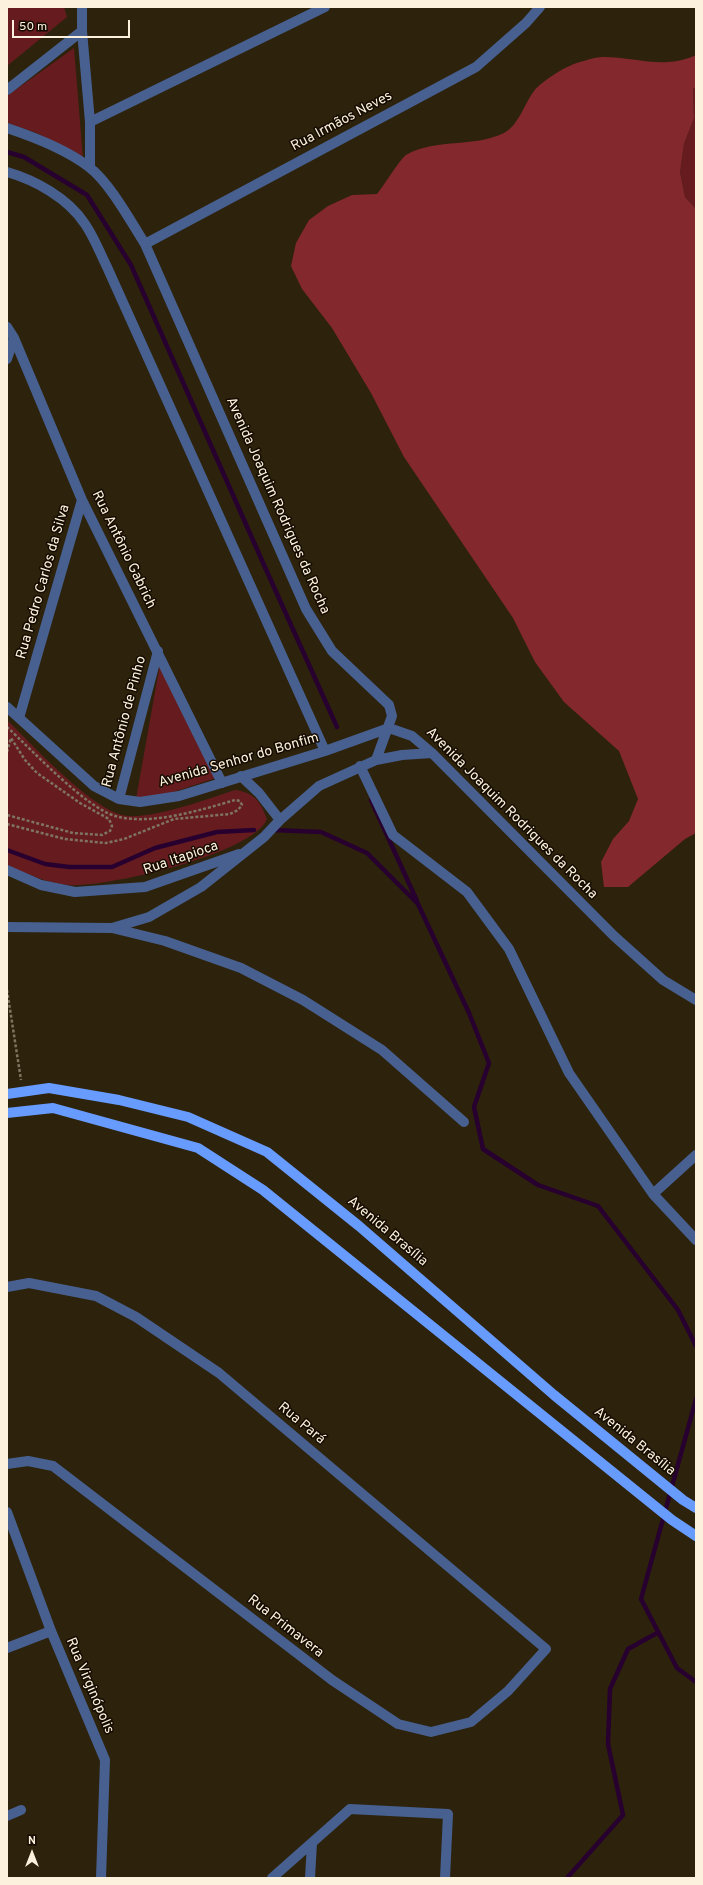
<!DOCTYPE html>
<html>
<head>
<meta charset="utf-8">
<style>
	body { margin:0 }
	#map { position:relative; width:703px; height:1885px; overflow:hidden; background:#2d220c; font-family:Overpass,sans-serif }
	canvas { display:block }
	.frame { position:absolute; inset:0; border:8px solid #fcf1dc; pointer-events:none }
	.north { position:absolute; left:12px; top:1833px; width:40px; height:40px; -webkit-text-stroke:3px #150b00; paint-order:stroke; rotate:0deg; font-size:11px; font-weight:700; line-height:16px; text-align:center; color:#fcf1dc }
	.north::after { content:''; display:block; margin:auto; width:14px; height:18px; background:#fcf1dc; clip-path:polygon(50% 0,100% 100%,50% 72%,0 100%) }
	.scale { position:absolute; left:12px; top:20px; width:118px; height:18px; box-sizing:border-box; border:2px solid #fcf1dc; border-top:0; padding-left:5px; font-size:12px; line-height:14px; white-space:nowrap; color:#fcf1dc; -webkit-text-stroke:3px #150b00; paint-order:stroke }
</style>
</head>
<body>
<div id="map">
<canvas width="703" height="1885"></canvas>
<div class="frame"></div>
<div class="north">N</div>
<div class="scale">50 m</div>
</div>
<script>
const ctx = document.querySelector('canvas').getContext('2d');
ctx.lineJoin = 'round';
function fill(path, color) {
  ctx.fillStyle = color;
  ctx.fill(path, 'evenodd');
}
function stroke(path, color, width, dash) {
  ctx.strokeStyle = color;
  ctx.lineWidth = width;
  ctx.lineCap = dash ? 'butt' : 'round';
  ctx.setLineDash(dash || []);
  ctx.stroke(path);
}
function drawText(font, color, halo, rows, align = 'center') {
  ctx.font = font + ' Overpass,sans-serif';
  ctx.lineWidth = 3;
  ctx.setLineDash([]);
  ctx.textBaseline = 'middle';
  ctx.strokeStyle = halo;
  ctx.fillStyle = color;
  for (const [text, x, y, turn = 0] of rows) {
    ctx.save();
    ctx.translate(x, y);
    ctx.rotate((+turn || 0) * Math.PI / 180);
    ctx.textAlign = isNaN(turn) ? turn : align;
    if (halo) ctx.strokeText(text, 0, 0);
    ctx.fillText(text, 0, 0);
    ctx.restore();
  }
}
fill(new Path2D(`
	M7,7H64L67,17L7,66Z
	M74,48L83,159L37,133L7,123V96Z
	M696,87V209L685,197L680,172L684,144L694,118L693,89Z
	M160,664L216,778L164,795L136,799Z
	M7,720C32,744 95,814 128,816C156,818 208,799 235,790C255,793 260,801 267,819C253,854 105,888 68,885C47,883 26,873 7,866Z`), '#661c1f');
fill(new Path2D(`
	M696,55V87L693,89L694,118L684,144L680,172L685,197L696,209V833L685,839L628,887H604L601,862L613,839L629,821L638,799L619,751L564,702L535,662L513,618L404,457L371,393L332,328L302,289L291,266L296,243L309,220L328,206L352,195L377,194C383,187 400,159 406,155C435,138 473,148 504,133C519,125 524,104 534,91C542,81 567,65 580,62C587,60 596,57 603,57C637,57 663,70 696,55Z`), '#83282c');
stroke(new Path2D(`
	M7,152L24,157L87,195L131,265L264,565L337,727
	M371,800L417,901
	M273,830L321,832L367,853L418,904L469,1013L489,1063L474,1107L483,1149L538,1185L598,1206L678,1310L696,1346
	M7,850L45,864L69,867H112L155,848L217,832L254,830
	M696,1399L641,1599L677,1668L696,1682
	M567,1878L623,1815L608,1744L610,1689L628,1649L657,1633`), '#28002f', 4.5);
stroke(new Path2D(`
	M7,727C32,750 85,807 115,816C150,826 201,810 235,800L240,801L242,805L238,810L230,814L174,819L124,839L106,843L65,839L7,824
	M7,752L11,738L25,760L37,773L80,803L109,819L112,826L110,831L102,835L73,833L7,815
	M7,990L21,1080`), '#7f745f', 2.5, [3, 2]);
stroke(new Path2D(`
	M82,7V31L90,122V168
	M7,90L82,31
	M90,122L325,7
	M7,128C34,137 67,150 89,167C110,183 131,222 145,244L306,609L332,651L389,705L392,716L376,760
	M7,172C35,180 68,198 85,224C94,237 100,253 107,267L325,751
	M145,244L476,67L526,23L540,7
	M7,327L14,338L82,500L222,783
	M7,359L14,338
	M7,707L94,786L119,799L140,802L179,796L325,751L389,728
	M19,718L82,500
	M389,728L412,736L432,753L614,936L663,980L696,1000
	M360,766L393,835L467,892L509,949L569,1073L653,1194L696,1240
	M241,776L259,793L280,820
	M119,799L158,651
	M7,870L41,885L75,892L145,887L239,854
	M7,927L112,928L165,941L241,968L303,1000L382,1050L464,1122
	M112,928L149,917L201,887L264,837L280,820L319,786L376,760L402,755L432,753
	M653,1194L696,1155
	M7,1287L29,1283L96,1296L136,1317L219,1373L546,1649L508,1691L471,1722L431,1732L398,1724L332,1680L53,1466L28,1461L7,1464
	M7,1512L51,1631L105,1760L101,1878
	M7,1648L51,1631
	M7,1816L21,1810
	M272,1878L350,1809L448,1814L445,1878
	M310,1878L312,1843`), '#476090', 10);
stroke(new Path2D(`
	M7,1094L49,1088L119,1100L188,1117L267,1152L359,1226L554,1395L683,1500L696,1508
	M7,1113L53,1108L198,1148L263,1190L672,1520L696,1536`), '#679bfe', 10);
drawText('14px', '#fcf1dc', '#150b00', [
	["Rua Irmãos Neves",342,122,-28],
	["Avenida Joaquim Rodrigues da Rocha",277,506,66],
	["Rua Antônio Gabrich",123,550,64],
	["Rua Pedro Carlos da Silva",44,582,-74],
	["Rua Antônio de Pinho",125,722,-75],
	["Avenida Senhor do Bonfim",239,761,-16],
	["Avenida Joaquim Rodrigues da Rocha",511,814,45],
	["Rua Itapioca",181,859,-19],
	["Avenida Brasília",387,1232,40],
	["Rua Pará",301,1424,40],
	["Avenida Brasília",634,1442,39],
	["Rua Primavera",285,1627,38],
	["Rua Virginópolis",89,1686,67]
]);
</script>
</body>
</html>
